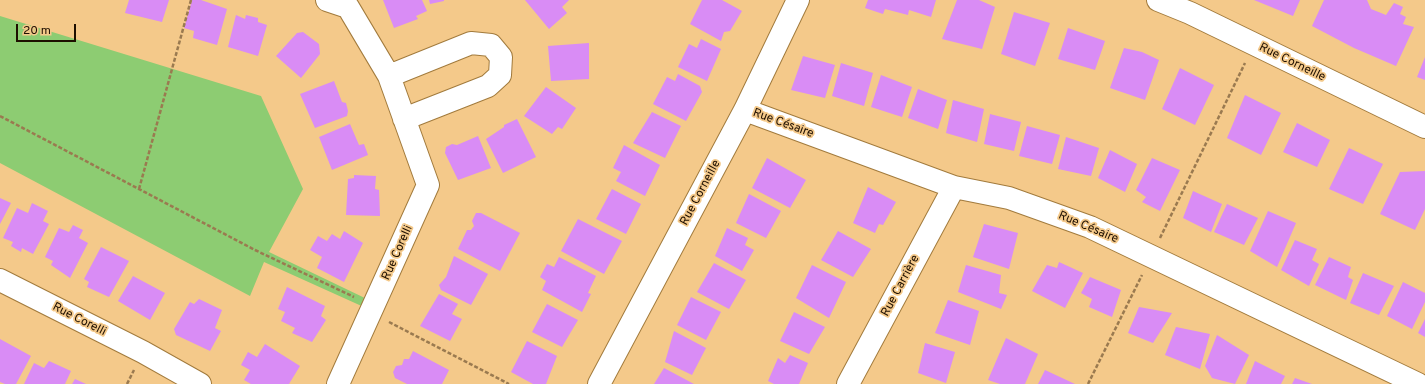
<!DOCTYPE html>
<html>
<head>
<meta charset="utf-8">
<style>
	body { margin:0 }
	#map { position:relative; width:1425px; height:384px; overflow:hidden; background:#f4c98a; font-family:Overpass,sans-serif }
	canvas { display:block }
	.scale { position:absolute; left:16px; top:24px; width:60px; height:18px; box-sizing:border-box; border:2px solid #1e0f00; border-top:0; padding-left:5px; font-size:12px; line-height:14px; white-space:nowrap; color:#1e0f00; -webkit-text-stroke:3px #f4c98a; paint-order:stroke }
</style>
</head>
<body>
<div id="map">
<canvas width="1425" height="384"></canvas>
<div class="scale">20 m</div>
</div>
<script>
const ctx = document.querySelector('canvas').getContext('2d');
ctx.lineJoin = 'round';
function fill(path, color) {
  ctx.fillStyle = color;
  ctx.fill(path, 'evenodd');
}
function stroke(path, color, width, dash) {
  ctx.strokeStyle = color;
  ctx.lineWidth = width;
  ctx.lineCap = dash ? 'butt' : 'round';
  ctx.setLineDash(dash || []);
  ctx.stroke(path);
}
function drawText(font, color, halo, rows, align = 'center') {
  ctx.font = font + ' Overpass,sans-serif';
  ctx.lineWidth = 3.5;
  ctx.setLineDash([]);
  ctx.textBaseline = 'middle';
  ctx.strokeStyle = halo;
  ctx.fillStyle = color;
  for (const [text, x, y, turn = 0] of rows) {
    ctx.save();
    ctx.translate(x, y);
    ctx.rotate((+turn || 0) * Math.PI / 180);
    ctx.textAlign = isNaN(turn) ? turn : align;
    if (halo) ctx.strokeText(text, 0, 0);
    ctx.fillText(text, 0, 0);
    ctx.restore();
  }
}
fill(new Path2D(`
	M0,16L261,96L303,189L269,252L369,300L366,308L264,262L250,296L0,163Z`), '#8dcc72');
fill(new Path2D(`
	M129,0H169L162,22L125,13Z
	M192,0H201L227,9L217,45L193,38L194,31L184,28Z
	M383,0H422L427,11L416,16L418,19L394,28Z
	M429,0H444V1L430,4Z
	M525,0H569L562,7L567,13L549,29Z
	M702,0H722L742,11L730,31L724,32L721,41L690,24Z
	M868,0H936L931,17L909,10L908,15L885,9L883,14L865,8Z
	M957,0H979L995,7L982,49L942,39Z
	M1254,0H1300L1293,16Z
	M1324,0H1367L1371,9L1386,15L1394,3L1403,7L1400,14L1406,17L1403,24L1414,27L1396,66L1354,48L1312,26Z
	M1014,12L1050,23L1035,66L1001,54Z
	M236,15L245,19L246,15L258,18V22L267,25L258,56L228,47Z
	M1068,28L1105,41L1095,70L1058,59Z
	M303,32L319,44L320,54L301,78L276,56L297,33Z
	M701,39L721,49L707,81L678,67L689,44L697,48Z
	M589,43V79L551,81L548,46Z
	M1124,48L1142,52L1159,60L1145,100L1110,88Z
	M803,56L835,65L825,98L791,90Z
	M1425,57V80L1417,77Z
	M841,63L873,73L864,106L832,96Z
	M1180,68L1214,85L1195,125L1162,109Z
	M678,74L700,86L702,92L686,121L653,104L667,77L675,81Z
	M881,75L912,87L902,117L871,107Z
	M334,81L342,102L346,103L348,111L347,116L315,128L300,94Z
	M546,87L576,108L562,129L558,127L552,134L524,116Z
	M918,89L947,100L938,129L908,118Z
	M1245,95L1281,113L1261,155L1227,138Z
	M953,100L984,109L977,142L946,133Z
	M652,112L681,126L665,158L633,143Z
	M990,114L1021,122L1014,151L984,144Z
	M517,119L536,157L503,173L486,139L504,127V125Z
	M1297,123L1330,140L1317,167L1283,152Z
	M350,124L359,145L364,144L368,155L332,170L319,137Z
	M1027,126L1060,135L1052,164L1019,156Z
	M478,136L491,168L458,180L445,153L446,147L452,144L457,145Z
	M1066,137L1099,148L1091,176L1058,169Z
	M624,145L660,165L645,196L616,181L621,172L613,168Z
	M1349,148L1383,164L1363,204L1329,189Z
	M1110,150L1137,164L1125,192L1098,178Z
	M767,158L806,180L790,208L752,188Z
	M1152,158L1180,170L1160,211L1142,202L1146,197L1136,190Z
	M1425,171V209L1415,230L1380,214L1400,172Z
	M354,175L376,176L375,189L379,190L380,216L346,215L348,179L354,178Z
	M868,187L896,202L883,225L879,224L875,233L853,223Z
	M612,189L641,204L626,234L596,219Z
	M1193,191L1222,204L1211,232L1183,218Z
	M749,194L781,211L766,238L736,223Z
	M0,198L11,203L0,224Z
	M32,203L48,211L43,221L49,224L33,254L22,248L21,252L11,246L13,242L3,238L17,208L28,213Z
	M1227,204L1258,218L1244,245L1214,232Z
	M1268,211L1296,223L1277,267L1250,251Z
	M476,213H481L520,233L500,271L458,249L467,230H471L474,226L472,221Z
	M578,219L622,241L604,274L561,251Z
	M984,224L1018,233L1009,269L973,257Z
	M73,225L83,230L79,238L88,243L70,278L51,265L53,261L45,257L59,228L69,232Z
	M727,228L748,238L745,245L754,250L742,271L715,256Z
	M344,231L363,243L344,282L317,268L322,257L310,250L318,236L327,241L332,234L340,239Z
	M838,231L871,249L853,277L821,260Z
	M1295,240L1317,249L1312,260L1319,264L1309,286L1281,270Z
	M101,247L129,261L109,297L87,287L89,282L84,279Z
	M454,256L488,274L471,305L441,290L439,285L446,277Z
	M559,257L596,276L588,293L591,294L582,312L542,290L546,281L540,277L547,264L554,267Z
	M1329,257L1351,267L1348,277L1353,280L1346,300L1315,285Z
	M1059,262L1083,273L1065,308L1032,291L1047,265L1057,268Z
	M714,263L746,280L729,309L697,292Z
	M812,265L846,282L829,318L796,298Z
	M966,265L1001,275L999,293L1007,295L1001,309L958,292Z
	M1363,273L1394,286L1379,315L1350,303Z
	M133,276L165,293L150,320L118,301Z
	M1090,277L1121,290L1112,317L1089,307L1092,299L1081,293Z
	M1403,282L1425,293V302L1412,329L1387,316Z
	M287,287L325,306L321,316L326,320L312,342L292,333L295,328L281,321L285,312L278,309Z
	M439,294L458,304L452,314L462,319L450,341L420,326Z
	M691,297L721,312L706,340L677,325Z
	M199,299L222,310L215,328L221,331L210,351L176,335L174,329L190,302L194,304Z
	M948,300L979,311L970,345L935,333Z
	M547,304L578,320L562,347L532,332Z
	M1139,307L1172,313L1153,343L1128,333Z
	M794,312L825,327L809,354L780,341Z
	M1425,319V337L1418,333Z
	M1176,327L1210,334L1200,369L1165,355Z
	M674,331L706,348L692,375L665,362Z
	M1217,335L1249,355L1235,384L1212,378L1205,366Z
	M1006,338L1038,354L1025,384H1000L988,380Z
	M0,339L31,356L16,384H5L0,382Z
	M527,341L557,356L546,384H533L511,372Z
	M925,343L955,352L946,383L918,373Z
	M265,344L300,366L289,384H251L244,380L250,370L241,365L248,352L257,357Z
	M413,351L449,370L442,384H407L395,378L393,372L396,366L402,365L404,359H409Z
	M790,355L808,363L799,384H774L768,381L778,358L785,363Z
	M49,361L71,371L65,384H24L34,363L44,368Z
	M1255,361L1285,376L1281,384H1246Z
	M664,368L694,384H654Z
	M1045,370L1075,384H1038Z
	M1295,378L1312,384H1292Z
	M75,379L86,384H72Z`), '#d98cf5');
const minor = new Path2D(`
	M327,0L348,7L389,76L428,185L338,384
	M1158,0L1190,13L1425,127
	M389,76L471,43L491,45L501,57L500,75L488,86L404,119
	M745,110L954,187L1009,198L1090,227L1418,384
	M0,280L143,352L200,384
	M599,384L745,110L798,0
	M848,384L954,187`);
stroke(minor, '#a27b3d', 24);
stroke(new Path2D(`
	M0,116L255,250L354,297
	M139,189L191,0
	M1160,238L1245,63
	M389,322L509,384
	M127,384L134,370
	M1088,384L1142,275`), '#9a7a50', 2.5, [4, 2]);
stroke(minor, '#fff', 22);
drawText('12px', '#1e0f00', '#f4c98a', [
	["Rue Corneille",1292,63,26],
	["Rue Césaire",783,124,20],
	["Rue Corneille",701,193,-62],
	["Rue Césaire",1088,228,23],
	["Rue Corelli",398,253,-66],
	["Rue Carrière",901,286,-62],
	["Rue Corelli",79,320,27]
]);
</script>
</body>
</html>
